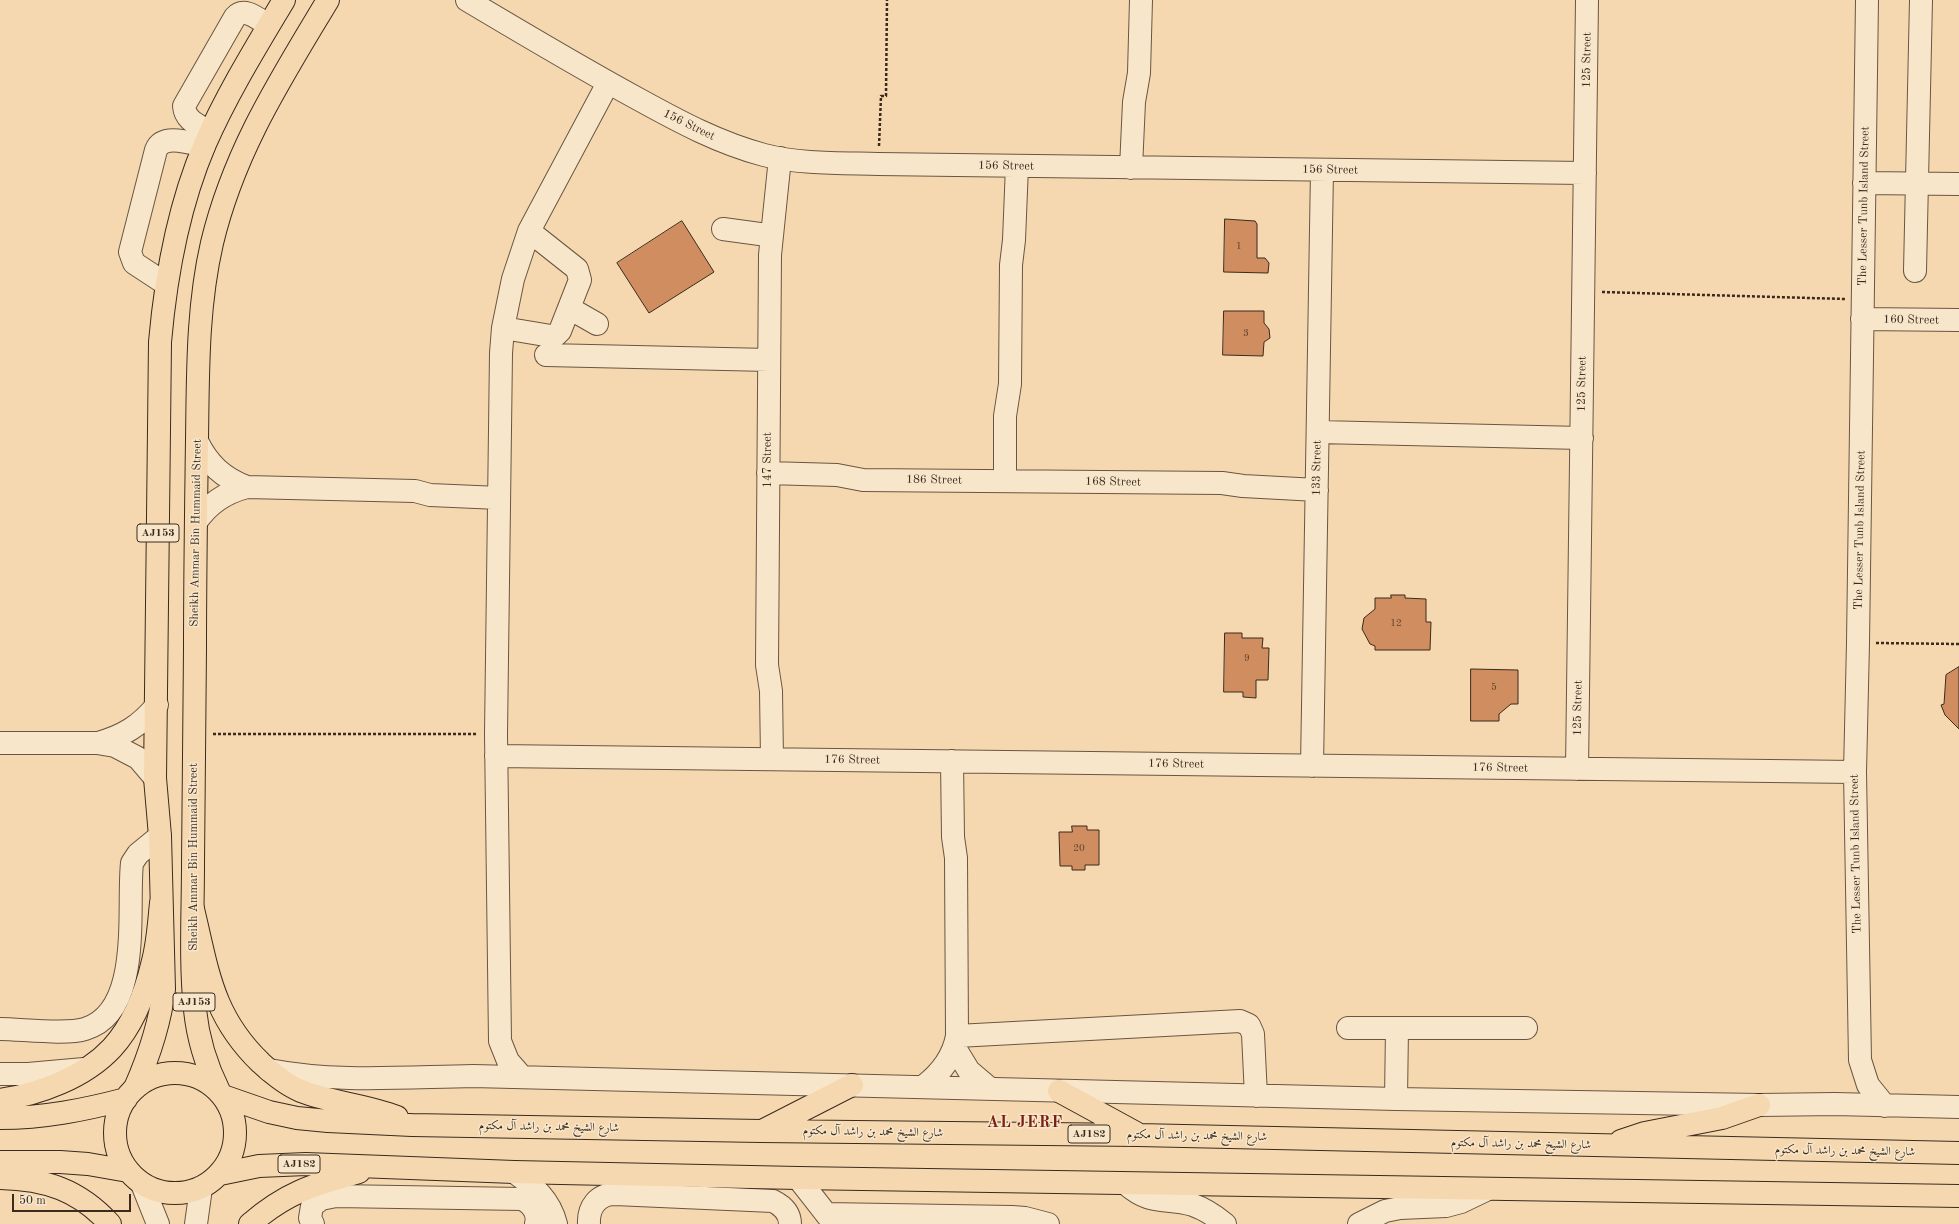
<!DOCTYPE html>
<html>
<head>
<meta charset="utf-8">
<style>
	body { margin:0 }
	#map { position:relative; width:1959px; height:1224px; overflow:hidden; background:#f5d8af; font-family:"Old Standard TT",serif }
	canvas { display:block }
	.scale { position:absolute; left:12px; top:1194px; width:119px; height:18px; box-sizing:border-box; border:2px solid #3a2b1e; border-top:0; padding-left:5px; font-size:12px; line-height:14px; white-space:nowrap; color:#3a2b1e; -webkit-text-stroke:3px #f8e6cb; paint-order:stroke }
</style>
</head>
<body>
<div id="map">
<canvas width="1959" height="1224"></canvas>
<div class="scale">50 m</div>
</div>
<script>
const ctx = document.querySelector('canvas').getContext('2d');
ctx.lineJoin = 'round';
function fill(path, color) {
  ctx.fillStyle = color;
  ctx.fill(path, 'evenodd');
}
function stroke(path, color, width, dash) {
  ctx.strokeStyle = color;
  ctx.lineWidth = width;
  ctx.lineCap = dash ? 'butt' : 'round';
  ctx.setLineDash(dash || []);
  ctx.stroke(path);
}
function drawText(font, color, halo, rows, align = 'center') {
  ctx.font = font + ' "Old Standard TT",Amiri,serif';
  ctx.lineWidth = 3;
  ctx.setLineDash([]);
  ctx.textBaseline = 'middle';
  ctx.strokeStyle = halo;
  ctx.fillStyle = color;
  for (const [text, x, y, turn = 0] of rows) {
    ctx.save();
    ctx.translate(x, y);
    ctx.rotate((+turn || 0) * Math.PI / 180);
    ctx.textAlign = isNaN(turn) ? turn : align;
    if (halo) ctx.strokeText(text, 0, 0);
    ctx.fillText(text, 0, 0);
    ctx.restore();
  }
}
const building = new Path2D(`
	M1225,219L1255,221L1257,224V258H1265L1269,263L1268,273L1224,272Z
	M682,221L714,272L649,313L617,263Z
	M1224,311H1264V323L1269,329L1270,338L1264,342L1263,356L1223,355Z
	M1391,595H1405V598L1426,599V622H1431L1430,650H1375V646L1370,644L1362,629L1364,618L1375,609V598H1391Z
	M1225,633H1242V638H1263L1262,648H1269L1268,680H1256V698L1243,697V692H1224Z
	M1959,667V729L1945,715L1941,705L1944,704L1946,675Z
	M1471,669L1518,670V704H1511L1499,714V721H1471Z
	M1072,826H1087V830H1099V865H1085V870H1072V866H1060L1059,832H1072Z`);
fill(building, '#cf8d60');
stroke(building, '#3a2b1e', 1);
const minor = new Path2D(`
	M467,0C524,34 581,68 640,100C680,122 719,143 764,155C798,164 842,163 878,164L1585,173
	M1867,0L1858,643L1855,772L1860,1060L1868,1085L1885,1106
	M210,132C199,125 185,121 184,106L235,17C245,6 259,20 268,25
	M1131,168L1134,102L1139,73L1141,0
	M1864,183L1959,184
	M723,229L767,235
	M1915,271L1921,0
	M166,284L134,263L130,252L156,150C163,133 190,143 204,146
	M569,308L597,324
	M1862,319L1959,320
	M503,328L551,336L556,335L560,331L580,280L577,269L529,231
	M546,355L769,360
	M1318,432L1582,438
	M197,441C208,464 223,478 247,487
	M768,473L837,475L863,480L1222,483L1243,486L1317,490
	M1005,481V416L1010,384L1011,265L1014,240L1017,166
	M196,522C209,504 224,493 247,487L415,491L430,495L499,498
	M0,743H97L115,746L138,758L155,778
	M98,743C123,736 140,726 157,705
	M496,756L1855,772
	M772,759L771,691L767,665L770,255L780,158
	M1312,766L1322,170
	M1577,769L1587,0
	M1348,1028H1526
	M0,1029C21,1029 66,1035 85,1029C143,1012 127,908 132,863L138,854L160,836
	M957,1036L1240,1021L1249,1025L1253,1034L1256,1096
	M955,1048L969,1071L989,1088
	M269,1070C336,1083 405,1077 473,1076L1396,1099L1759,1105L1835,1104L1959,1107
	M0,1074H28L84,1069
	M522,1077L508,1061L500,1041L496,734L501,353L503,328L513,279L529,231L608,83
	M924,1086C941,1073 953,1058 957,1036L956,858L953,837L952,761
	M1396,1099L1397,1028
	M514,1172C534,1186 550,1200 556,1224
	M798,1178L834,1224
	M142,1184L158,1224
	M1126,1184C1151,1206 1165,1197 1193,1205C1205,1209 1215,1216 1225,1224
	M826,1214L1012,1217L1025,1218L1048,1224
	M196,1224L201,1188
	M313,1224L310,1218L312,1206L321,1199L336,1196L522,1199C532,1204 539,1212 536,1224
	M589,1224C588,1207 598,1194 615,1194L773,1201C783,1206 790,1213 790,1224
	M1359,1224L1385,1211L1400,1208L1446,1206L1461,1202L1488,1189`);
const major = new Path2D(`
	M135,1088C149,1056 160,1024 164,989L160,836L155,778L160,342C166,274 178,207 205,144C227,94 256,47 284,0
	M219,1091C206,1065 198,1039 195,1010C190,962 193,912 193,863C194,792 194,720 195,649C195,579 196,510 197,440C198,374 197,308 212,243C234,151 280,80 328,0`);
const highway = new Path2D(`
	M193,909C208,971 212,1016 261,1063C273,1074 286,1085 301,1091C332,1103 366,1105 397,1117
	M115 1133a60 60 0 1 1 120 0a60 60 0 1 1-120 0Z
	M1059,1091L1136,1133
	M223,1096L269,1112L297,1118L328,1121L412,1125L761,1131L1138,1135L1959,1153
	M0,1100C39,1094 84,1078 112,1048C133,1025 146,991 153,961C158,942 159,922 161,903
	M0,1118C44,1118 84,1110 126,1099
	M764,1130L852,1085
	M1621,1141L1645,1133L1722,1118L1759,1105
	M0,1162H60L88,1164L128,1171
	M220,1174L259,1166L306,1164L514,1172L798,1178L1959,1196
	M0,1178C46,1179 79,1190 110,1224
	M250,1224C287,1192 313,1185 359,1172`);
stroke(minor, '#695642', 24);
stroke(major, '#3a2b1e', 24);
stroke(highway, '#3a2b1e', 24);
stroke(new Path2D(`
	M879,146L881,96H886L887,0
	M1602,292L1845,299
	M1876,643L1959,644
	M213,734H478`), '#3a2b1e', 2.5, [3, 2]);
stroke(minor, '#f8e6cb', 22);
stroke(major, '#f5d8af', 22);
stroke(highway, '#f5d8af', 22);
drawText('10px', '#5f442e', null, [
	["1",1239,246],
	["3",1246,333],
	["12",1396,623],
	["9",1247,658],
	["5",1494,687],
	["20",1079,848]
]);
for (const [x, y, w] of [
	[158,533,42],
	[194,1002,42],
	[1089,1134,42],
	[299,1164,42]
]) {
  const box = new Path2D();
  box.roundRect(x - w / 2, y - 9, w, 18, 3);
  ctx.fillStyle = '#f8e6cb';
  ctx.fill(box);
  stroke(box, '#3a2b1e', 1);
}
drawText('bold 11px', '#3a2b1e', null, [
	["AJ153",158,533],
	["AJ153",194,1002],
	["AJ182",1089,1134],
	["AJ182",299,1164]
]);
drawText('12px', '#3a2b1e', '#f8e6cb', [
	["125 Street",1587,60,-89],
	["156 Street",689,125,26],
	["156 Street",1006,166,1],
	["156 Street",1330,170,1],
	["The Lesser Tunb Island Street",1864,206,-89],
	["160 Street",1911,320,1],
	["125 Street",1582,384,-89],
	["147 Street",768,460,-90],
	["133 Street",1317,468,-89],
	["186 Street",934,480,1],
	["168 Street",1113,482,1],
	["The Lesser Tunb Island Street",1860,530,-89],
	["Sheikh Ammar Bin Hummaid Street",196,533,-89],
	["125 Street",1578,708,-89],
	["176 Street",852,760,1],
	["176 Street",1176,764,1],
	["176 Street",1500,768,1],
	["The Lesser Tunb Island Street",1856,854,-91],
	["Sheikh Ammar Bin Hummaid Street",194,857,-90],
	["شارع الشيخ محمد بن راشد آل مكتوم",549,1127,1],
	["شارع الشيخ محمد بن راشد آل مكتوم",873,1132,1],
	["شارع الشيخ محمد بن راشد آل مكتوم",1197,1136,1],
	["شارع الشيخ محمد بن راشد آل مكتوم",1521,1144,1],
	["شارع الشيخ محمد بن راشد آل مكتوم",1845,1151,1]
]);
ctx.letterSpacing = '1px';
drawText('bold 16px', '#7a1f14', '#f8e6cb', [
	["AL JERF",1025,1123]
]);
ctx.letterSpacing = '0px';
</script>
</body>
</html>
